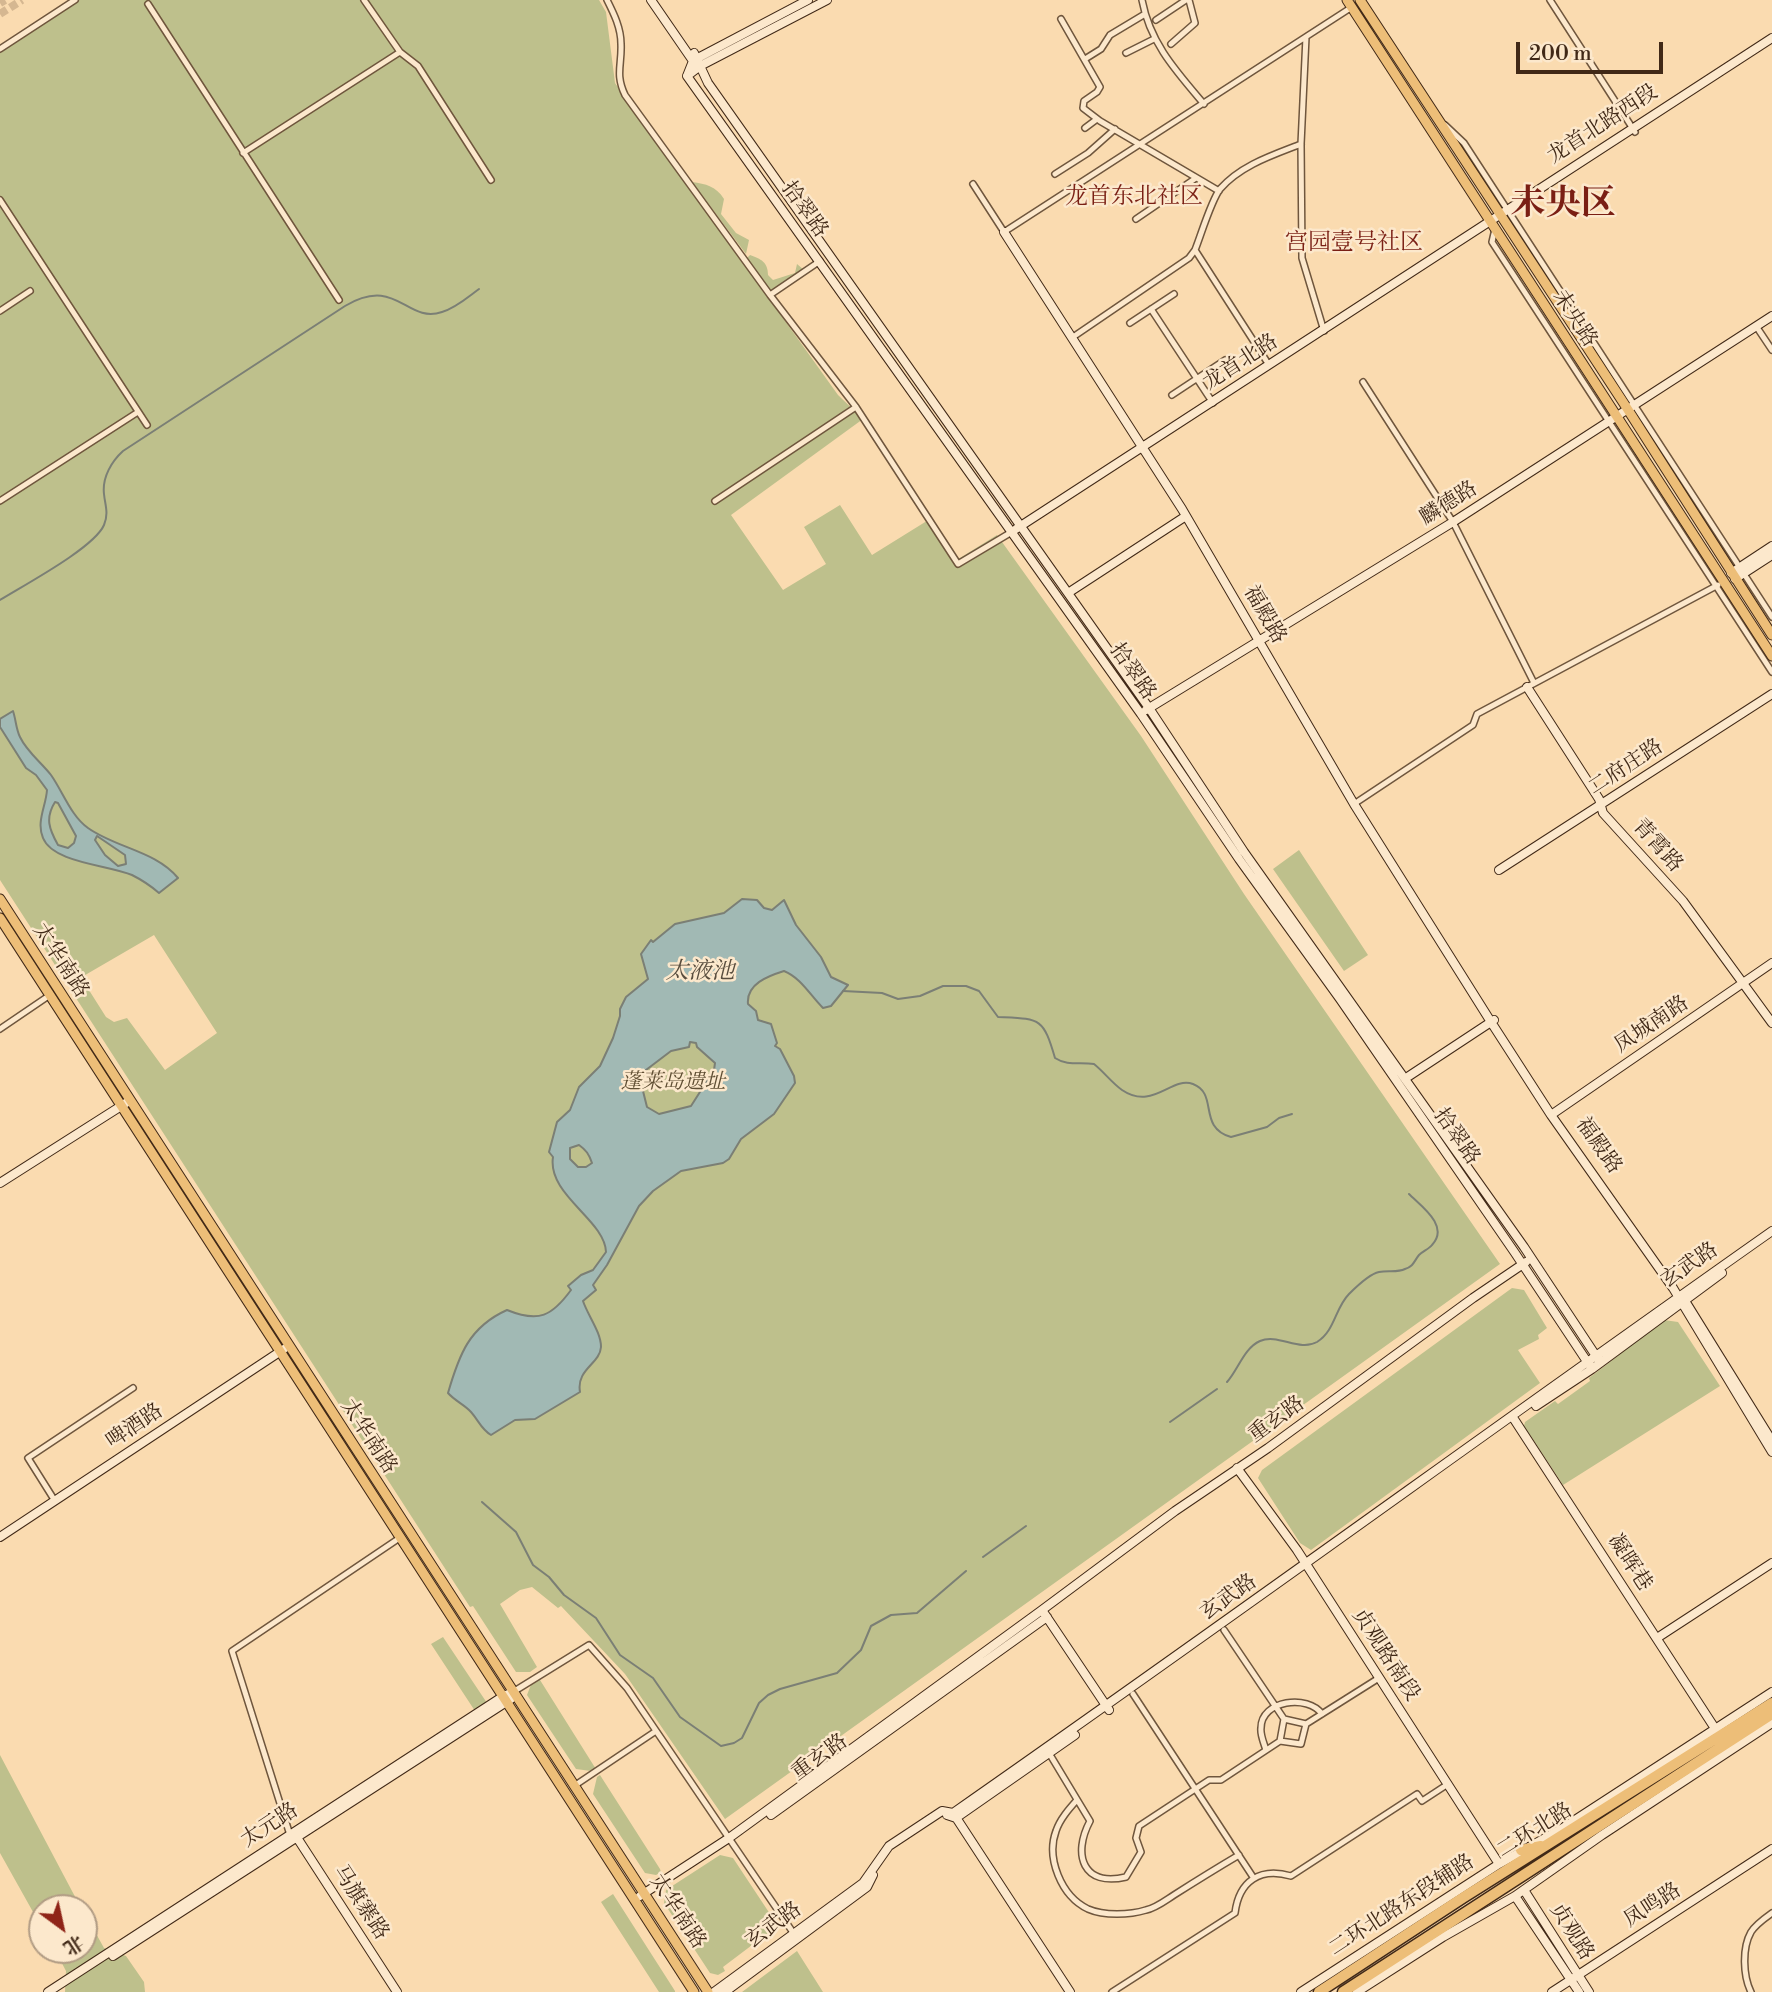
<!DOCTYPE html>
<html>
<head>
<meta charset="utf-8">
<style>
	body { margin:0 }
	#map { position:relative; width:1772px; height:1992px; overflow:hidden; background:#fadbb0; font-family:"Libre Bodoni","Noto Serif SC",serif }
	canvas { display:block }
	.north { position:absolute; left:28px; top:1894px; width:70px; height:70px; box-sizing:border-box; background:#fce8cc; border:2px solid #b19c84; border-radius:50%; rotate:147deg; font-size:19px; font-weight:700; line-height:28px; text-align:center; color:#412917 }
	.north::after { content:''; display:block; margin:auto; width:24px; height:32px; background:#8f2418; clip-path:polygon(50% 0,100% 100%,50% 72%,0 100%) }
	.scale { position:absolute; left:1516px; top:42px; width:147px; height:32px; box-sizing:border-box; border:4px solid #412917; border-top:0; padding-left:9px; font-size:21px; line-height:24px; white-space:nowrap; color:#412917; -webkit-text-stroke:5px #fce8cc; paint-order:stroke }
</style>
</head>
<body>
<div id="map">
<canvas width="1772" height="1992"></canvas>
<div class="north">北</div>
<div class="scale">200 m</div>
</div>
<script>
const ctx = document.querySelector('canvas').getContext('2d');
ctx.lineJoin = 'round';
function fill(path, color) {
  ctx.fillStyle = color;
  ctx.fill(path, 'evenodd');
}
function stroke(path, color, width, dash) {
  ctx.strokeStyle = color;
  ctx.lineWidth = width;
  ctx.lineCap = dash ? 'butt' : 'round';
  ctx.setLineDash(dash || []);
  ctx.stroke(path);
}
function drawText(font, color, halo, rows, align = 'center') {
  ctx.font = font + ' "Libre Bodoni","Noto Serif SC",serif';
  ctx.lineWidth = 5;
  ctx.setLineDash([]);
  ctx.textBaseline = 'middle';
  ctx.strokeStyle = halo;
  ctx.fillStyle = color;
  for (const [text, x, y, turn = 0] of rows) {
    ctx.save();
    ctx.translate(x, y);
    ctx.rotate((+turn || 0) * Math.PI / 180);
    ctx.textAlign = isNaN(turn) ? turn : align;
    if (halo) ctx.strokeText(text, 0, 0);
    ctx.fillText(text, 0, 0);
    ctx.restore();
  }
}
fill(new Path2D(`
	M73,0H599L606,12L615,83L838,395L863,419L731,515L783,590L826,564L804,527L840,505L872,555L930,519L955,561L997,535L1141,736L1244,894L1500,1264L725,1819L625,1674L561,1606L558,1608L532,1587L520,1590L500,1604L537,1667L530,1672H516L473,1606L470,1607L74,995L87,987L106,1017L114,1022L127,1018L165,1070L217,1033L154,935L68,985L0,880V47Z
	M692,182C706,184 716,186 724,199L721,214L736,233L749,240L746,254Z
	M750,255C761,259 768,262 768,275L773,280L795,273L797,264L804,270L772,292L747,258Z
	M1299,850L1368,955L1344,971L1273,869Z
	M1512,1288L1524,1290L1547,1328L1538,1335L1539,1339L1518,1350L1540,1383L1311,1550L1300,1543L1258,1478L1262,1470Z
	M1664,1320L1678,1322L1720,1386L1563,1485L1524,1426L1525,1422L1555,1401L1558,1404L1590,1381L1589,1378Z
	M443,1637L487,1703L475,1711L431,1644Z
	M537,1678L540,1680L594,1766L596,1769L591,1771L576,1769L527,1695L532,1682Z
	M0,1755L81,1908H42V1928L0,1853Z
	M600,1775L660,1869L661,1872L656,1875L645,1873L593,1794L597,1777Z
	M720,1855L733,1858L774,1920L772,1930L723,1967L725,1971L718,1975L710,1973L664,1903L666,1890Z
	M613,1894L675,1991V1992H659L601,1902Z
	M84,1912L104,1948L126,1956L144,1982L145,1992H65L66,1971L55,1950H84Z
	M797,1951L823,1992H742Z`), '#bec08c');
const water = new Path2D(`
	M13,711C16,720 16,729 20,737C27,752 41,762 51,775C63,792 71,816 88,828C116,848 156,851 178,878L159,893C151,886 142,880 132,875C109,865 53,863 43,838C36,822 46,806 47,790L36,775L26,768L0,727V719ZM55,802L58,803L76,836L74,843L68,848L58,845C49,829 45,818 55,802ZM97,836L125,855L126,864L118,866L105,855L95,840Z
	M742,899L757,900L764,908L772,910L784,900L796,925L821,957L831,977L848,985L831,1006L823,1008C810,995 801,978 784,971C768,976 746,984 748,1004L756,1011L758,1020L771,1024L777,1043L775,1046L780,1049L794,1076L795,1083L774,1114L741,1139L729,1159L723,1163L681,1171L653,1191L639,1206L607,1265L593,1285L596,1290L583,1301C588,1316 601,1332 601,1347C600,1364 576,1369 580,1392L535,1419L515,1420L491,1435C481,1429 479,1421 471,1412C465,1405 455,1401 448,1393C459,1355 469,1327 507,1310C539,1323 552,1316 571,1290L568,1286L581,1275L593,1270L606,1252C605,1220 547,1195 553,1157L549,1152L557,1122L570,1110L579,1087L600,1066L613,1038L620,1016V1009L626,997L648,979L641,954L651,940L653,942L675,924L724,913ZM690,1042L696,1043L697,1047L715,1063L714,1070L691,1106L659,1114L647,1107L640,1079L642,1073L671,1051L689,1047ZM579,1145C586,1150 589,1154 592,1163L586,1167H578L570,1159V1148Z`);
fill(water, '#a1b9b4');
stroke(water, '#7b7f75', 2);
stroke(new Path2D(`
	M0,600C24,585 94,548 104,525C109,513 105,505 104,494C102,477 112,461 123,451L345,306C397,275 406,324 442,312C456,308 468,297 479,289
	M843,991L882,993L898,999L920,996L943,986H966L979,991L998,1017C1040,1019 1043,1017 1055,1058C1067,1066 1080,1062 1094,1064C1104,1072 1112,1083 1122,1090C1153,1111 1171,1076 1193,1084C1219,1094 1197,1127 1231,1137L1267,1127L1279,1118L1292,1114
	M1227,1382C1238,1370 1244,1348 1260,1341C1278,1333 1299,1352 1317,1342C1335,1331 1335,1308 1349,1294C1356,1287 1369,1274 1379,1272C1388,1270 1397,1273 1405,1269C1414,1266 1414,1261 1419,1255C1423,1251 1429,1249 1432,1245C1450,1226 1421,1206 1409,1194
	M1170,1422L1217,1389
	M482,1502L516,1532L533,1565L549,1577L564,1595L596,1618L620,1655L653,1678L680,1717L721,1746L734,1743L742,1738L759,1703L768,1695L780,1689L837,1673L861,1650L871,1626L891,1615L917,1613L966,1571
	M983,1557L1026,1526`), '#7b7f75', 2);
stroke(new Path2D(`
	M0,3L5,0
	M0,14L22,0`), '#d5b791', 8, [8, 4]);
const street = new Path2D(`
	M364,0L400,52L418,66L491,180
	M607,0C614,14 621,28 621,44C622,65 615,74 625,95L770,295L856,407L958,564L1010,533
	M1142,0C1150,43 1176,71 1204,104
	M1550,0L1635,132
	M148,4L339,300
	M1061,19L1100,87L1097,92L1084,101L1083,108L1100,121L1219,191
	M1156,20L1186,0
	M1306,37L1301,144L1302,258L1324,331
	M1171,44L1195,23L1189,0
	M0,49L75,0
	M1126,53L1154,39
	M1085,59L1101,49L1110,35L1145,14
	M1445,125L1464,143L1772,617
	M1085,128L1097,119
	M243,153L400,52
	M1055,174L1088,153L1115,129
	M973,184L1004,232L1352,7
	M0,200L147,425
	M1136,219L1196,178
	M1495,229L1492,242L1772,672
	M1195,250L1269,365
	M770,295L820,261
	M1151,309L1213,403
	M0,311L30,291
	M1130,323L1174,294
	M1756,326L1772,350
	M1073,337L1189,258L1195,250C1201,235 1211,201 1220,189C1241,165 1273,155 1301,144
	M1363,382L1453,522L1534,683
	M1172,395L1225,360
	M0,501L138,412
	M715,501L856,407
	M1354,804L1473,725L1477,714L1718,585
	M0,1029L50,995
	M55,1501L28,1458L133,1388
	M1224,1630L1284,1719L1306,1724
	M513,1692L589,1645L627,1688L794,1934
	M1133,1694L1253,1877
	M1280,1741L1284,1719
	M1266,1750C1264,1743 1260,1735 1261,1728C1261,1700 1308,1694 1322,1714
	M1049,1753L1090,1821C1072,1855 1083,1887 1126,1877L1141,1852L1136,1838L1139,1826L1209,1780H1221L1280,1741L1301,1744L1306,1724L1379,1678
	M574,1786L656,1731
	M1077,1800C1069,1809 1060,1819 1056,1831C1046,1858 1061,1896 1088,1909C1104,1916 1130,1915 1146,1910C1156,1908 1166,1900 1174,1895C1196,1881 1217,1868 1239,1855
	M290,1835L232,1651L401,1537
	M1112,1992L1235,1913C1239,1881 1260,1867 1291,1876L1417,1794L1422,1801L1448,1784
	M1751,1992C1743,1976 1742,1948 1751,1932C1756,1924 1765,1918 1772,1913`);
const secondary = new Path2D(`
	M651,0L693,61L687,76L1141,714L1239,859L1340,999L1515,1253L1592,1369
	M694,53L708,83L1149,708L1244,852L1524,1247L1600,1362
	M696,59L808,0
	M687,76L700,66L827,0
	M1004,232L1182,509L1354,804L1491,1022L1551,1115L1673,1288L1772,1452
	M1016,529L1772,38
	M1731,573L1772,546
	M1735,579L1772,555
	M1068,593L1186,516
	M1527,687L1599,799L1603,813L1683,901L1772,1023
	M1146,710L1453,522L1772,316
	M1499,870L1772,694
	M1406,1078L1494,1020
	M1551,1115L1772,963
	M0,1183L129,1101
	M1682,1296L1772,1441
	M1536,1406L1592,1369L1722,1273
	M1512,1416L1716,1730
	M1237,1468L1297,1550L1499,1864
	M0,1537L284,1349
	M1042,1610L1175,1511L1268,1448L1473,1298L1526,1262
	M1657,1638L1772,1563
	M771,1815L1047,1617
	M947,1815L956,1818L1075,1735
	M955,1816L1070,1992
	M294,1833L397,1992
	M1524,1890L1589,1992
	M640,1896L729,1838L1042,1610L1109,1710
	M1515,1896L1579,1992
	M113,1956L511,1699
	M48,1992L502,1697L513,1692
	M714,1992L863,1883L889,1846L942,1811L953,1813C1228,1621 1498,1424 1772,1231
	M725,1992L867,1887L873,1875
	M1301,1992L1499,1864L1561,1829L1772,1692
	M1357,1992L1443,1937L1515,1896L1602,1835L1772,1723
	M1552,1992L1772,1849`);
const primary = new Path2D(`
	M1347,0L1772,656
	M1360,0L1623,402L1772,635
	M0,899L708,1992
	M0,918L694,1992`);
const highway = new Path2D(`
	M1521,1850L1541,1846
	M1319,1992L1464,1897L1772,1703
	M1343,1992L1772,1714`);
stroke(street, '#6f563d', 8);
stroke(secondary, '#412917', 10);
stroke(primary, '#412917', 11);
stroke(highway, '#412917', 13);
stroke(street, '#fce8cc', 5);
stroke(secondary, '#fce8cc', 8);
stroke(primary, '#edbe78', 9);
stroke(highway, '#edbe78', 10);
drawText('21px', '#412917', '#fce8cc', [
	["龙首北路西段",1603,125,-33],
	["拾翠路",804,210,54],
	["未央路",1574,319,57],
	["龙首北路",1241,363,-33],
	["麟德路",1449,504,-32],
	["福殿路",1264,615,60],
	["拾翠路",1132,672,55],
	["二府庄路",1626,768,-33],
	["青霄路",1657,846,48],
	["太华南路",60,961,57],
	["凤城南路",1652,1025,-34],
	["拾翠路",1456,1137,55],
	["福殿路",1598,1146,55],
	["玄武路",1690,1266,-34],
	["重玄路",1277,1420,-36],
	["啤酒路",135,1427,-34],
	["太华南路",368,1437,57],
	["凝晖巷",1629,1563,57],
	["玄武路",1229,1598,-35],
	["贞观路南段",1385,1655,57],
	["重玄路",820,1758,-36],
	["太元路",270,1826,-33],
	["二环北路",1535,1831,-32],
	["马旗寨路",360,1903,57],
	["二环北路东段辅路",1402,1906,-33],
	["凤鸣路",1653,1906,-33],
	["太华南路",677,1912,57],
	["玄武路",774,1926,-36],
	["贞观路",1571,1932,58]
]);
drawText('italic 21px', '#604f34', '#fce8cc', [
	["蓬莱岛遗址",673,1083]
]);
drawText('23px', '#7a1f14', '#fce8cc', [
	["龙首东北社区",1134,197],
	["宫园壹号社区",1354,243]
]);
drawText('italic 23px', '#594d3e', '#fce8cc', [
	["太液池",700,972]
]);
drawText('bold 35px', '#7a1f14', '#fce8cc', [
	["未央区",1563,206]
]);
</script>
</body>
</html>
